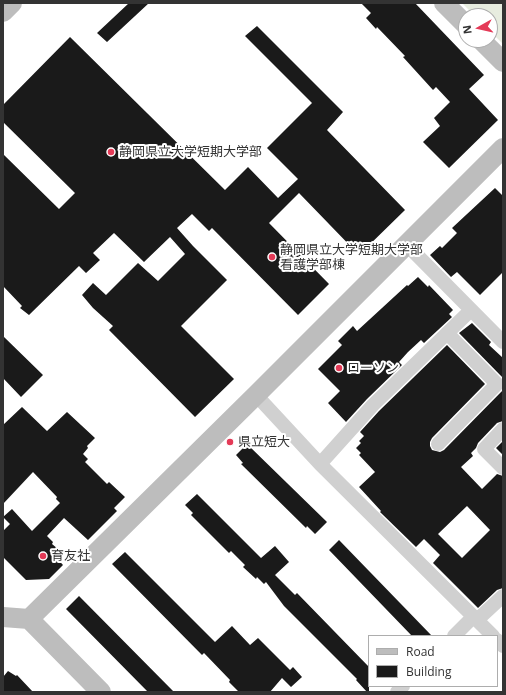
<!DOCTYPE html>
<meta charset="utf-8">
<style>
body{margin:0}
#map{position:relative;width:506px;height:695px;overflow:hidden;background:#fff;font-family:"Open Sans",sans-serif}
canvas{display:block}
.frame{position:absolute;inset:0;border:4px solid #333;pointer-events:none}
.legend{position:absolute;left:368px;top:635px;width:130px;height:52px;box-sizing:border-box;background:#fff;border:1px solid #adadad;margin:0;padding:5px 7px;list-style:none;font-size:12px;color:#333}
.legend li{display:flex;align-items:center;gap:8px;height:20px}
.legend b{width:20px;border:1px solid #adadad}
.north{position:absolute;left:458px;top:8px;width:40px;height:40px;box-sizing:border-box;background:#fff;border:1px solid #adadad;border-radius:50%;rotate:262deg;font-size:11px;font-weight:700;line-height:16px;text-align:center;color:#333}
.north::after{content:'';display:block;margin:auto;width:14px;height:18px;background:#e43a57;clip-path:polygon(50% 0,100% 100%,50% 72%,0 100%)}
</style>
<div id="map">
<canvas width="506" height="695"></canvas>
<div class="frame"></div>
<ul class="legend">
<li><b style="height:5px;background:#bdbdbd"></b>Road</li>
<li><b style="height:11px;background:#1a1a1a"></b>Building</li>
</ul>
<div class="north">N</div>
</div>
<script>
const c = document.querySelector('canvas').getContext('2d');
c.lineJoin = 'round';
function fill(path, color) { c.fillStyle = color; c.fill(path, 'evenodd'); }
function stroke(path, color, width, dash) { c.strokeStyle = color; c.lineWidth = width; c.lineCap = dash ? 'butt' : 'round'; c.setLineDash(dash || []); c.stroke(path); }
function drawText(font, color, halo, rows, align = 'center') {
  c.font = font + ' "Open Sans","Noto Sans JP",sans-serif'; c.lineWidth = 4; c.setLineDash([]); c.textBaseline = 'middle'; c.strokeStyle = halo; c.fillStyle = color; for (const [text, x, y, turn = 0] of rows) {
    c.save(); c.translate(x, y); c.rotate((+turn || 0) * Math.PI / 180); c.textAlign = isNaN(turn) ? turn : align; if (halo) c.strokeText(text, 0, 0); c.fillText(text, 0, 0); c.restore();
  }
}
const green = new Path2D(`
 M462,3H503V44L490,31V16H475Z`);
const building = new Path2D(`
 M129,3H149L107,42L97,33Z
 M361,3H415L484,75L469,89L498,120L449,168L423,142L440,126L434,118L450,102L436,87L433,90L403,57L405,56L377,27L376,29L366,18L371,13Z
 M257,26L343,112L327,130L405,210L359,255L299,193L269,223L329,284L298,315L212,228L209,231L192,214L177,228L193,246L227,280L181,326L234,379L195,417L109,330L113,326L93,308L82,295L93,283L106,295L138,263L158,281L185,254L170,237L144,262L114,233L93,253L100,260L86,273L79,266L29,315L20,308L22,306L3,286V154L59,209L75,193L3,122V105L70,37L225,190L248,167L278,198L298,179L267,148L312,103L245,36Z
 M495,188L503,196V272L480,295L457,272L451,277L430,255L440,246L442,248L457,233L452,228Z
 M418,277L428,287L429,285L453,310L449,314L452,317L424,343L421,340L408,352L399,362L402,365L367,399L346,422L328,403L340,391L318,369L342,345L338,341L353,326L357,331L407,285L408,286Z
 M472,323L491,342L489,345L503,358V378L459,333Z
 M3,336L43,375L21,397L3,378Z
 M447,345L485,384L432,438L430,442V446L432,450L440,452L444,450L503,390V421L497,423L478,443L476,448L471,453L473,456L461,467L482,489L497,474L503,476V588L497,590L478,608L433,563L440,555L424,539L416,547L380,512L381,511L359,487L375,472L359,455L361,453L356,448L361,443L359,441L364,436L360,432L379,411ZM467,506L490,530L462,558L438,534Z
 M22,407L47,431L67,412L95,438L87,446L88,448L83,454L88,459L85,462L107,484L109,482L125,497L114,508L117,511L88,540L64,518L47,536L53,542L52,544L58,549L53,554L63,565L49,579L26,580L3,557V531L10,524L3,517L12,509L32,531L60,503L56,499L57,497L33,472L3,504V425Z
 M503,441V455L496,448Z
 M247,444L327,522L315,534L307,526L306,528L241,464L243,463L236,455Z
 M197,494L261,558L275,546L289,562L275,575L295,595L297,593L369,667V692H367L356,680L357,679L284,606L266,582L264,584L257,577L256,579L243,567L245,565L231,551L229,553L191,515L193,513L185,505Z
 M339,540L432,636H412L329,550Z
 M125,552L215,642L232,626L250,645L258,638L290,670L293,667L302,677L291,687L282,678L270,692H239L229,682L230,680L204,653L202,655L112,564Z
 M79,596L174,692H148L66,609Z
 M8,671L16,676L17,675L33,692H3V677Z`);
const street = new Path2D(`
 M406,244L503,342
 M256,395L320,464L493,636
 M503,429L484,449L503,468
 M438,444L497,384L447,333
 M320,464L373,405L471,310
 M477,620L503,596
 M454,636L473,617
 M497,640L503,646
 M397,692L403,686`);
const secondary = new Path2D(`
 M444,3L466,25
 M3,12L12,3
 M481,40L503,62
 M3,617L29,619L101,692
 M29,619L256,395L503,148`);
const markers = [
 [111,152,4,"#e43a57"],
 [272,257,4,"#e43a57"],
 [339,368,4,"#e43a57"],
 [230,442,4,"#e43a57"],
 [43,556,4,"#e43a57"]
];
const poiNames = [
 ["静岡県立大学短期大学部",119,152],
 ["静岡県立大学短期大学部",280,250],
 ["看護学部棟",280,265],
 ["ローソン",347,368],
 ["県立短大",238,442],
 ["育友社",51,556]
];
fill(green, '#e7ecdf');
fill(building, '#1a1a1a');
stroke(street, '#d0d0d0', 14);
stroke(secondary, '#bdbdbd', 20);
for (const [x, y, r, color] of markers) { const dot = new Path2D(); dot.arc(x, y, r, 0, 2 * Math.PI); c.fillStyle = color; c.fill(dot); stroke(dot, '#fff', 1.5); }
drawText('13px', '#333', '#fff', poiNames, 'left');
</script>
